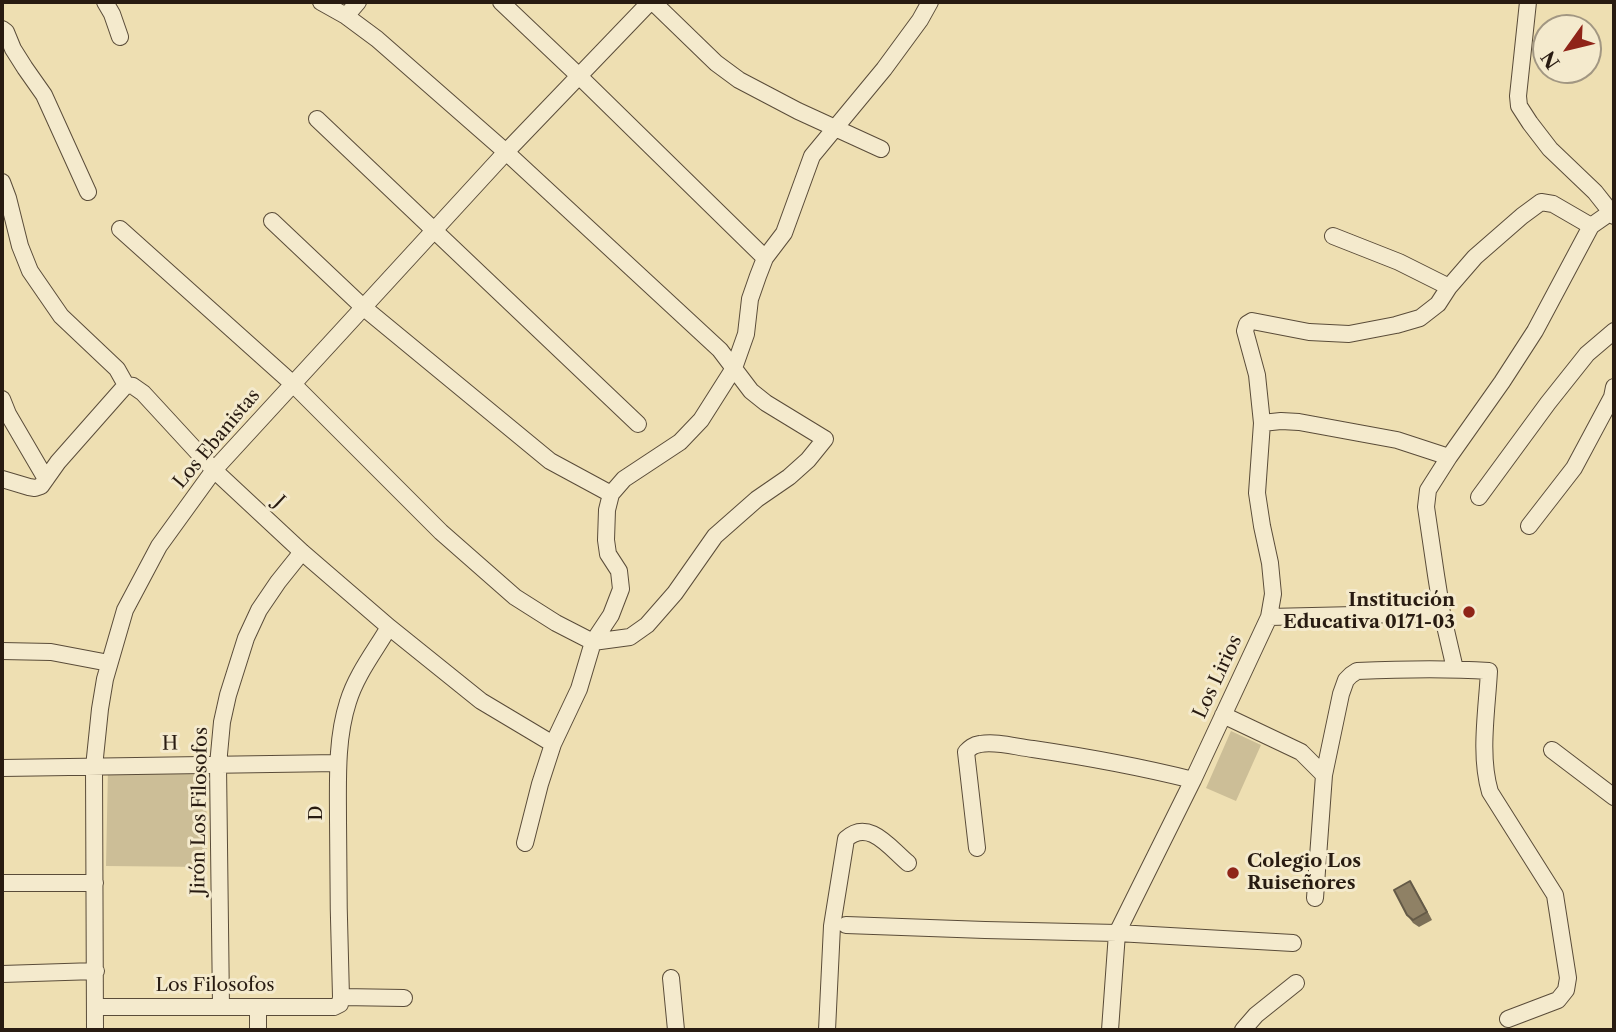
<!DOCTYPE html>
<meta charset="utf-8">
<style>
body{margin:0}
#map{position:relative;width:1616px;height:1032px;overflow:hidden;background:#eedfb2;font-family:"Libre Caslon Text",serif}
canvas{display:block}
.frame{position:absolute;inset:0;border:4px solid #281b11;pointer-events:none}
.north{position:absolute;left:1532px;top:14px;width:70px;height:70px;box-sizing:border-box;background:#f4eacd;border:2px solid #a29782;border-radius:50%;rotate:236deg;font-size:19px;font-weight:700;line-height:28px;text-align:center;color:#281b11}
.north::after{content:'';display:block;margin:auto;width:24px;height:32px;background:#8f2418;clip-path:polygon(50% 0,100% 100%,50% 72%,0 100%)}
</style>
<div id="map">
<canvas width="1616" height="1032"></canvas>
<div class="frame"></div>
<div class="north">N</div>
</div>
<script>
const c = document.querySelector('canvas').getContext('2d');
c.lineJoin = 'round';
function fill(path, color) { c.fillStyle = color; c.fill(path, 'evenodd'); }
function stroke(path, color, width, dash) { c.strokeStyle = color; c.lineWidth = width; c.lineCap = dash ? 'butt' : 'round'; c.setLineDash(dash || []); c.stroke(path); }
function drawText(font, color, halo, rows, align = 'center') {
  c.font = font + ' "Libre Caslon Text",serif'; c.lineWidth = 6; c.setLineDash([]); c.textBaseline = 'middle'; c.strokeStyle = halo; c.fillStyle = color; for (const [text, x, y, turn = 0] of rows) {
    c.save(); c.translate(x, y); c.rotate((+turn || 0) * Math.PI / 180); c.textAlign = isNaN(turn) ? turn : align; if (halo) c.strokeText(text, 0, 0); c.fillText(text, 0, 0); c.restore();
  }
}
const green = new Path2D(`
 M1231,731L1261,745L1236,801L1206,788Z
 M206,766L207,867L106,866L108,768Z`);
const minor = new Path2D(`
 M105,2L112,14L120,37
 M501,2L579,76L765,258
 M653,2L716,63L739,80L798,111L881,149
 M1528,2L1518,96L1519,106L1530,123L1550,149L1595,192L1614,216
 M346,16L358,2
 M2,29L6,32L13,49L25,68L44,95L88,192
 M317,119L638,424
 M2,182L8,198L20,246L30,271L61,316L117,369L126,385
 M272,221L363,307L550,461L611,494
 M120,229L293,384L441,532L515,597L556,623L593,642L630,637L647,625L675,593L715,536L757,499L789,477L808,460L825,439L766,403L751,391L720,350L506,152L377,39L346,16L321,2
 M1333,236L1399,262L1449,287
 M126,385L133,386L143,393L214,470L302,552L389,627L481,701L553,744
 M2,399L8,414L46,479
 M1262,423L1281,421L1299,422L1397,440L1449,457
 M2,479L29,487L35,488L41,486L58,462L126,385
 M1479,497L1548,403L1587,354L1614,331
 M1529,526L1574,468L1612,397L1614,387
 M1269,617L1442,613
 M2,651L51,652L109,663
 M1455,669L1442,613L1436,575L1426,507L1428,490L1449,457L1502,382L1535,331L1591,226L1611,212
 M1223,715L1301,752L1324,775
 M1552,750L1614,797
 M2,768L338,763
 M525,843L540,784L553,744L579,689L593,642L611,615L621,589L619,571L608,554L606,540L607,510L611,494L624,479L680,442L701,420L734,368L746,334L750,299L758,276L765,258L784,233L812,156L884,69L920,20L930,2
 M977,848L966,752C970,748 973,745 980,744C997,741 1016,747 1033,749C1087,757 1141,767 1193,780
 M2,883H95
 M1315,898L1324,775L1341,694L1346,680L1351,675L1357,671C1401,669 1445,668 1489,671C1487,710 1479,755 1490,792L1555,895L1568,978L1566,990L1558,1000L1508,1019
 M846,925L985,930L1117,933L1293,943
 M2,974L96,971
 M671,978L676,1030
 M341,997L404,998
 M221,1006L218,765L222,722L228,695L246,638L259,610L278,582L302,552
 M96,1007H334L340,1004L341,997C339,938 338,879 338,820C338,781 336,739 348,702C356,675 375,651 389,627
 M258,1007V1030
 M95,1030L94,767L100,709L105,679L125,610L159,546L214,470L506,152L650,2
 M827,1030L832,926L846,839C869,818 890,848 908,863
 M1110,1030L1117,933L1193,780L1269,617L1273,594L1270,563L1262,526L1257,493L1262,423L1257,375L1245,331L1247,324L1252,321L1309,332L1349,334L1396,325L1420,318L1438,304L1449,287L1475,257L1522,216L1541,202L1553,204L1591,226
 M1243,1030L1256,1015L1296,983`);
const wall = new Path2D(`
 M1410,881L1432,920L1419,927L1413,923L1407,915Z`);
const shadedWall = new Path2D(`
 M1410,881L1415,889L1432,920L1427,912Z`);
const building = new Path2D(`
 M1410,881L1427,912L1413,920L1407,915L1394,890Z`);
const markers = [
 [1469,612,7,"#8f2418"],
 [1233,873,7,"#8f2418"]
];
const streetNames = [
 ["Los Ebanistas",217,439,-50],
 ["J",279,502,43],
 ["Los Lirios",1218,677,-65],
 ["H",170,744,-1],
 ["Jirón Los Filosofos",200,811,-89],
 ["D",317,813,-90],
 ["Los Filosofos",215,986]
];
const poiNames = [
 ["Institución",1455,601],
 ["Educativa 0171-03",1455,623],
 ["Colegio Los",1247,862,"left"],
 ["Ruiseñores",1247,884,"left"]
];
fill(green, '#ccbe97');
stroke(minor, '#5a4c39', 18);
stroke(minor, '#f4eacd', 16);
fill(wall, '#7b6f57');
fill(shadedWall, '#645a47');
fill(building, '#8f8165');
stroke(building, '#645a47', 2);
for (const [x, y, r, color] of markers) { const dot = new Path2D(); dot.arc(x, y, r, 0, 2 * Math.PI); c.fillStyle = color; c.fill(dot); stroke(dot, '#f4eacd', 2.5); }
drawText('19px', '#281b11', '#f4eacd', streetNames);
drawText('bold 19px', '#281b11', '#f4eacd', poiNames, 'right');
</script>
